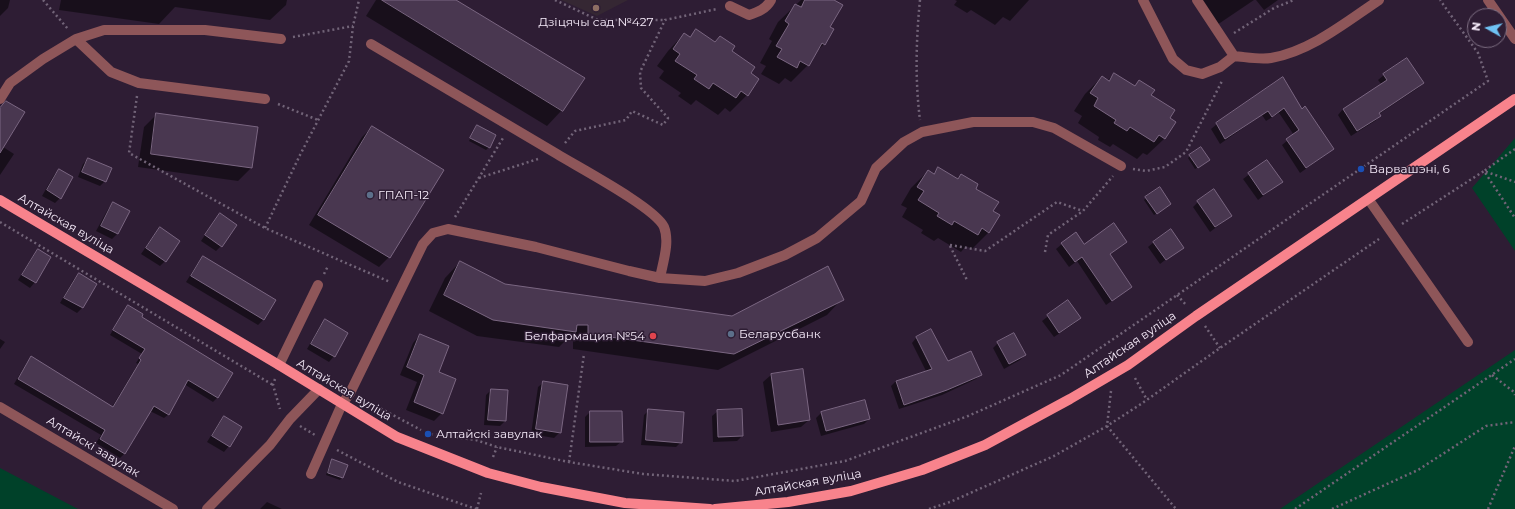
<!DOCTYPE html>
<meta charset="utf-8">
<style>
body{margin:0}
#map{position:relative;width:1515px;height:509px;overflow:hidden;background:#2e1d34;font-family:Montserrat,sans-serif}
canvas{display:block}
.north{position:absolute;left:1467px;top:8px;width:40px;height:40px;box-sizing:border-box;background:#2e1d34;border:1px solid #7e6f83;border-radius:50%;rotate:278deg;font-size:11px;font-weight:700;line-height:16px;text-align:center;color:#f6ebfa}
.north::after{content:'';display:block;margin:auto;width:14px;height:18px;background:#6fc2f4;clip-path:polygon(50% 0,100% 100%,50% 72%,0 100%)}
</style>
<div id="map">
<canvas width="1515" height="509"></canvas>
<div class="north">N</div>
</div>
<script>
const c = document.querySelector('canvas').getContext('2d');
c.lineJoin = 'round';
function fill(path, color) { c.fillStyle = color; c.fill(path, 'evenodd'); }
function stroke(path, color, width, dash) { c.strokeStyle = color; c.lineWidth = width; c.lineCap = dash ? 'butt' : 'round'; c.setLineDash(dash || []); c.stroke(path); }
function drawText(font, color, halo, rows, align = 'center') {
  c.font = font + ' Montserrat,sans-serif'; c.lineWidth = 3; c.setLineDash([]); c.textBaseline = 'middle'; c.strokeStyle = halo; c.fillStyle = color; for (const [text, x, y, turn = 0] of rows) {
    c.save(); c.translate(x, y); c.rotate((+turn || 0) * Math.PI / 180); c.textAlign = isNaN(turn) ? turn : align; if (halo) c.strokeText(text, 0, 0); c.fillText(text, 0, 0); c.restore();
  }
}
const education = new Path2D(`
 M561,0H628L597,16Z`);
const green = new Path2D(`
 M1515,138V251L1472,188Z
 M1515,350V509H1280Z
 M0,468L78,509H0Z`);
const shadow = new Path2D(`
 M0,0H10L8,8L0,16Z
 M61,0H287L286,5L270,20L175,7L159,24L59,10Z
 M376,0H454L562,110L547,126L366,16Z
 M801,0H833L829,28L824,44L814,54L808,65L791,82L785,78L779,84L761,74L766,66L760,63L772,41L769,39L778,22Z
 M955,0H1029L1010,21L1003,17L995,25L971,10L967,13L954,5L957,1Z
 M1197,0H1254L1214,27Z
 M1256,0H1278L1264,10Z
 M697,30L714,42L720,37L731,51L747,95L730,112L725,108L718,115L696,100L691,105L678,96L681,93L659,78L664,71L657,66L668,51L684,34L689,38Z
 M1114,74L1134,87L1139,81L1168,118L1175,122L1164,139L1147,155L1143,153L1137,159L1113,144L1110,147L1098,140L1099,137L1078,123L1082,116L1074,111L1085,94L1102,77L1107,81Z
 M1384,75L1423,83L1418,88L1379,114L1380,116L1375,121L1351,136L1338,115L1343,109L1382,85L1378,80Z
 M1283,78L1302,110L1332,149L1327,154L1300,173L1282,145L1294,135L1279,113L1266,121L1262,115L1220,144L1211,129L1217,124Z
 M157,114L252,167L238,181L138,167L144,127Z
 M477,126L489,147L486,150L469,141Z
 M372,127L389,257L379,267L309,225L362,137Z
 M0,145L14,154L0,175Z
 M1190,156L1206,162L1195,169L1188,158Z
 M88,159L105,181L100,186L78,177L83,164Z
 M1267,161L1281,182L1258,200L1243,179Z
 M938,168L957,179L961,175L992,211L989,232L972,249L966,246L961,252L938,238L934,241L921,233L923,230L902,217L907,208L901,205L911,188L928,171L933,174Z
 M59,170L60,198L55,203L42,196L54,175Z
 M1146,198L1167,206L1154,215L1144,200Z
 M1198,202L1231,216L1210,232L1193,207Z
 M113,203L129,211L117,234L112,239L96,231L108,209Z
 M220,215L221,246L216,251L201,241L215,220Z
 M160,228L165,261L160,266L141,254L155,234Z
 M1126,242L1109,255L1131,287L1106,305L1077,261L1069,267L1056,249L1062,244L1084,246Z
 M1154,242L1182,247L1160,264L1148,247Z
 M38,250L50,258L35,282L30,288L18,280L33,256Z
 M203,258L275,300L263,320L258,325L186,282L198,263Z
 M460,262L505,285L732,317L842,299L827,315L718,370L573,349V341L566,340L559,347L477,336L429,311L445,278Z
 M79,274L96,284L82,308L77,313L60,303L74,279Z
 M1068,301L1080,318L1075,323L1054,337L1042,321Z
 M128,306L140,317L232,374L217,398L213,402L184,384L169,414L164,418L150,411L125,453L120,458L96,443L101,435L14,384L27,362L32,357L112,407L138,364L136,363L142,354L110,335L124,311Z
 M325,321L347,333L334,356L329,362L307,349L320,326Z
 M931,330L948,363L981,374L976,379L942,395L899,409L891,386L896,381L926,371L912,343L916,338Z
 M420,335L437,373L442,413L434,421L406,410L417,382L400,375L413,343Z
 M0,339L5,342L0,349Z
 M998,343L1025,355L1020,360L1004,369L993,348Z
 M771,375L809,420L801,427L771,432L763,382Z
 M544,382L560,432L554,438L531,434L538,387Z
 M491,390L507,391L505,421L500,426L484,425L486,395Z
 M649,410L681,442L676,447L641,445L644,415Z
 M718,411L742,436L737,441L713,442L712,416Z
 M590,412L622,441L616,446L585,447V417Z
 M822,412L869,419L864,424L821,436L816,418Z
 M224,417L240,427L229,446L224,452L207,442L219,423Z
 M332,461L342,477L340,480L326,475L330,463Z
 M267,502L282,509H260Z`);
const building = new Path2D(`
 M382,0H456L585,78L563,111Z
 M805,0H834L843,5L830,27L834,29L825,45L822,43L809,66L800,61L797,68L777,57L782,49L776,46L789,24L785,21L795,4L801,7Z
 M696,29L715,42L720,36L735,46L732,51L755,67L751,73L759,79L748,96L741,91L736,98L713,83L709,89L694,79L697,75L675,61L680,54L673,49L684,33L690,37Z
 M1407,58L1424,83L1379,113L1381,116L1357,131L1343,109L1387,80L1383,74Z
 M1114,73L1135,86L1139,80L1155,90L1151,95L1175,110L1170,118L1176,122L1165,139L1159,135L1154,142L1130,127L1127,131L1114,123L1116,120L1094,106L1098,98L1090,93L1102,76L1109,81Z
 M1283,77L1302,109L1305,106L1334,149L1306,168L1286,139L1299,130L1284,108L1272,117L1268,111L1225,139L1216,123Z
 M6,101L25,112L0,153V108Z
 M156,113L258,127L252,168L151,154Z
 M477,125L496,135L490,148L470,138Z
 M372,126L444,170L390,258L318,215Z
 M1201,147L1210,160L1198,168L1189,155Z
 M88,158L112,168L106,182L82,172Z
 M1267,160L1283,182L1263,195L1248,173Z
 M938,167L958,179L961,174L978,184L976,189L999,202L993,211L1000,215L989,233L982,228L978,235L954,221L952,225L937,216L939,213L918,200L924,191L917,187L928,170L934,174Z
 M59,169L73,177L61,199L47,190Z
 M1160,187L1171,204L1157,214L1145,197Z
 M1214,189L1232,216L1215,227L1197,201Z
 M113,202L130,211L118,234L101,226Z
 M220,213L237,225L222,247L205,235Z
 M1114,223L1127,242L1110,254L1132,287L1112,301L1082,257L1075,262L1061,243L1076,232L1084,244Z
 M160,227L180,241L166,262L146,248Z
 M1171,229L1184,248L1166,260L1153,242Z
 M38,249L51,257L36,283L22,275Z
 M203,256L276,300L264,320L191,276Z
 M460,261L505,284L732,316L828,266L844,300L734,354L588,334V325H577L576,332L493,320L444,295Z
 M79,273L97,284L83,308L64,298Z
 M1068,300L1081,318L1059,333L1047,315Z
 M128,305L143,314L142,317L233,373L218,398L188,380L169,415L154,406L125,454L100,439L105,430L18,379L31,356L113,407L141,360L139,358L145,349L113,330Z
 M325,319L348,333L335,357L311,344Z
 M931,329L948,361L971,351L982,375L947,390L904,405L896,381L932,369L916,337Z
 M1014,333L1026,355L1009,364L997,342Z
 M420,334L449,346L439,372L456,379L443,414L414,402L424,375L407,367Z
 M803,369L810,420L778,425L771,374Z
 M543,381L568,385L561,433L536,429Z
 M491,389L508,390L506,421L488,420Z
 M865,400L870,419L826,431L821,412Z
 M648,409L684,412L682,443L646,440Z
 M742,409L743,436L718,437L717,410Z
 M590,411H622L623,442H590Z
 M224,416L242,427L230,447L212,436Z
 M332,459L348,465L343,478L328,473Z`);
const path = new Path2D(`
 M43,0L68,29
 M555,0L598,20H665
 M920,0C916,40 915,80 920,120
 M1234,33L1274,8L1294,0
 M293,37L353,26
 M137,96L129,153L265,228L390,282
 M278,104L318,120
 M565,143L575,131L626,120L632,111L663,125L668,118L641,88L640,72L665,20L717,9
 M1515,149L1484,171L1515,182
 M1133,169L1146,171L1165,167L1186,152L1222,81
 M479,178L538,159
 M455,217L503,138
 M0,222L273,385
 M1402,224L1484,171L1515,218
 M265,228L300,155L349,61L353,26L359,0
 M950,245L985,251L1057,202L1083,211
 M950,246L967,280
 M1045,252L1048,235L1083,211L1113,176
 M324,274L328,266
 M1177,295L1187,306
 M1205,326L1220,348
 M1492,375L1514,392L1515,395
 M1135,378L1147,400
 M275,379L273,385L280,409
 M1111,391L1107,426L1176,509
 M376,406L421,430
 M300,426L315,435
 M431,434L476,440L497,447L569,462L643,474L735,481L845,461L968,416L1061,375L1488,81L1478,53L1440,0
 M337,450L398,482L476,509
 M493,457L497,447
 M569,462L584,354
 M477,509L481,493
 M929,509L950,502L1054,456L1107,426L1141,404L1220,348L1379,239
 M1295,509L1515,359
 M1332,509L1418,470L1486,426L1515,422
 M1488,509L1515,446`);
const minor = new Path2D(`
 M1143,0L1173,59L1186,70L1202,74L1220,67L1234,56
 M1197,0L1234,56C1246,57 1260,60 1271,58C1311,51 1346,22 1379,0
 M1488,0L1515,39
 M730,6L749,15C758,12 766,9 771,0
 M76,39L111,72L139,83L265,99
 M371,44C433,80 495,117 557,154C578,167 656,208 664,227C670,242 663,262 660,278
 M0,99L10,83L43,59L76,39L104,30H205L281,39
 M1369,200L1468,342
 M279,365L318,285
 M0,407L173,509
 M311,474L342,404L350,393L423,244L433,233L448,229L536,247L629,271L660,278L705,281L738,273L785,255L817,238L861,201L876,168L904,142L922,132L973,122H1033L1054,128L1121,166
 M207,509L270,445L290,419L319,389`);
const major = new Path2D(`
 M0,200L279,365L397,437L488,473L541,487L625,503L710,509
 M715,509L788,502L851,491L922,470L985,445L1070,399L1128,365L1196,316L1515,99`);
const markers = [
 [596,8,4,"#8d6e63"],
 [1361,169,4,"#1a4fb4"],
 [370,195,4,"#5c6f8a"],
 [731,334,4,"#5c6f8a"],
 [653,336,4,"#e0444e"],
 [428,434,4,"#1a4fb4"]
];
const poiNames = [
 ["Дзіцячы сад №427",596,22,"center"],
 ["Варвашэні, 6",1369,169],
 ["ГПАП-12",378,195],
 ["Беларусбанк",739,334],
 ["Белфармация №54",645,336,"right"],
 ["Алтайскі завулак",436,434]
];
const streetNames = [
 ["Алтайская вуліца",66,224,30],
 ["Алтайская вуліца",1130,345,-34],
 ["Алтайская вуліца",344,390,31],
 ["Алтайскі завулак",93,447,31],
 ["Алтайская вуліца",808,483,-10]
];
fill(education, '#352733');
fill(green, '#004129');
fill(shadow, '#0007');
fill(building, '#493750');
stroke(building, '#7a6681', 1);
stroke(path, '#726478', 2.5, [2, 3]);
stroke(minor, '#8e5659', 10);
stroke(major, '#f8838c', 10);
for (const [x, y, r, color] of markers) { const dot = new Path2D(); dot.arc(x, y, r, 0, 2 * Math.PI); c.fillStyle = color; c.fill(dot); stroke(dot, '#2e1d34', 1.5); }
drawText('12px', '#f6ebfa', '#2e1d34', poiNames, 'left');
drawText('12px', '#f6ebfa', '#2e1d34', streetNames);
</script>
